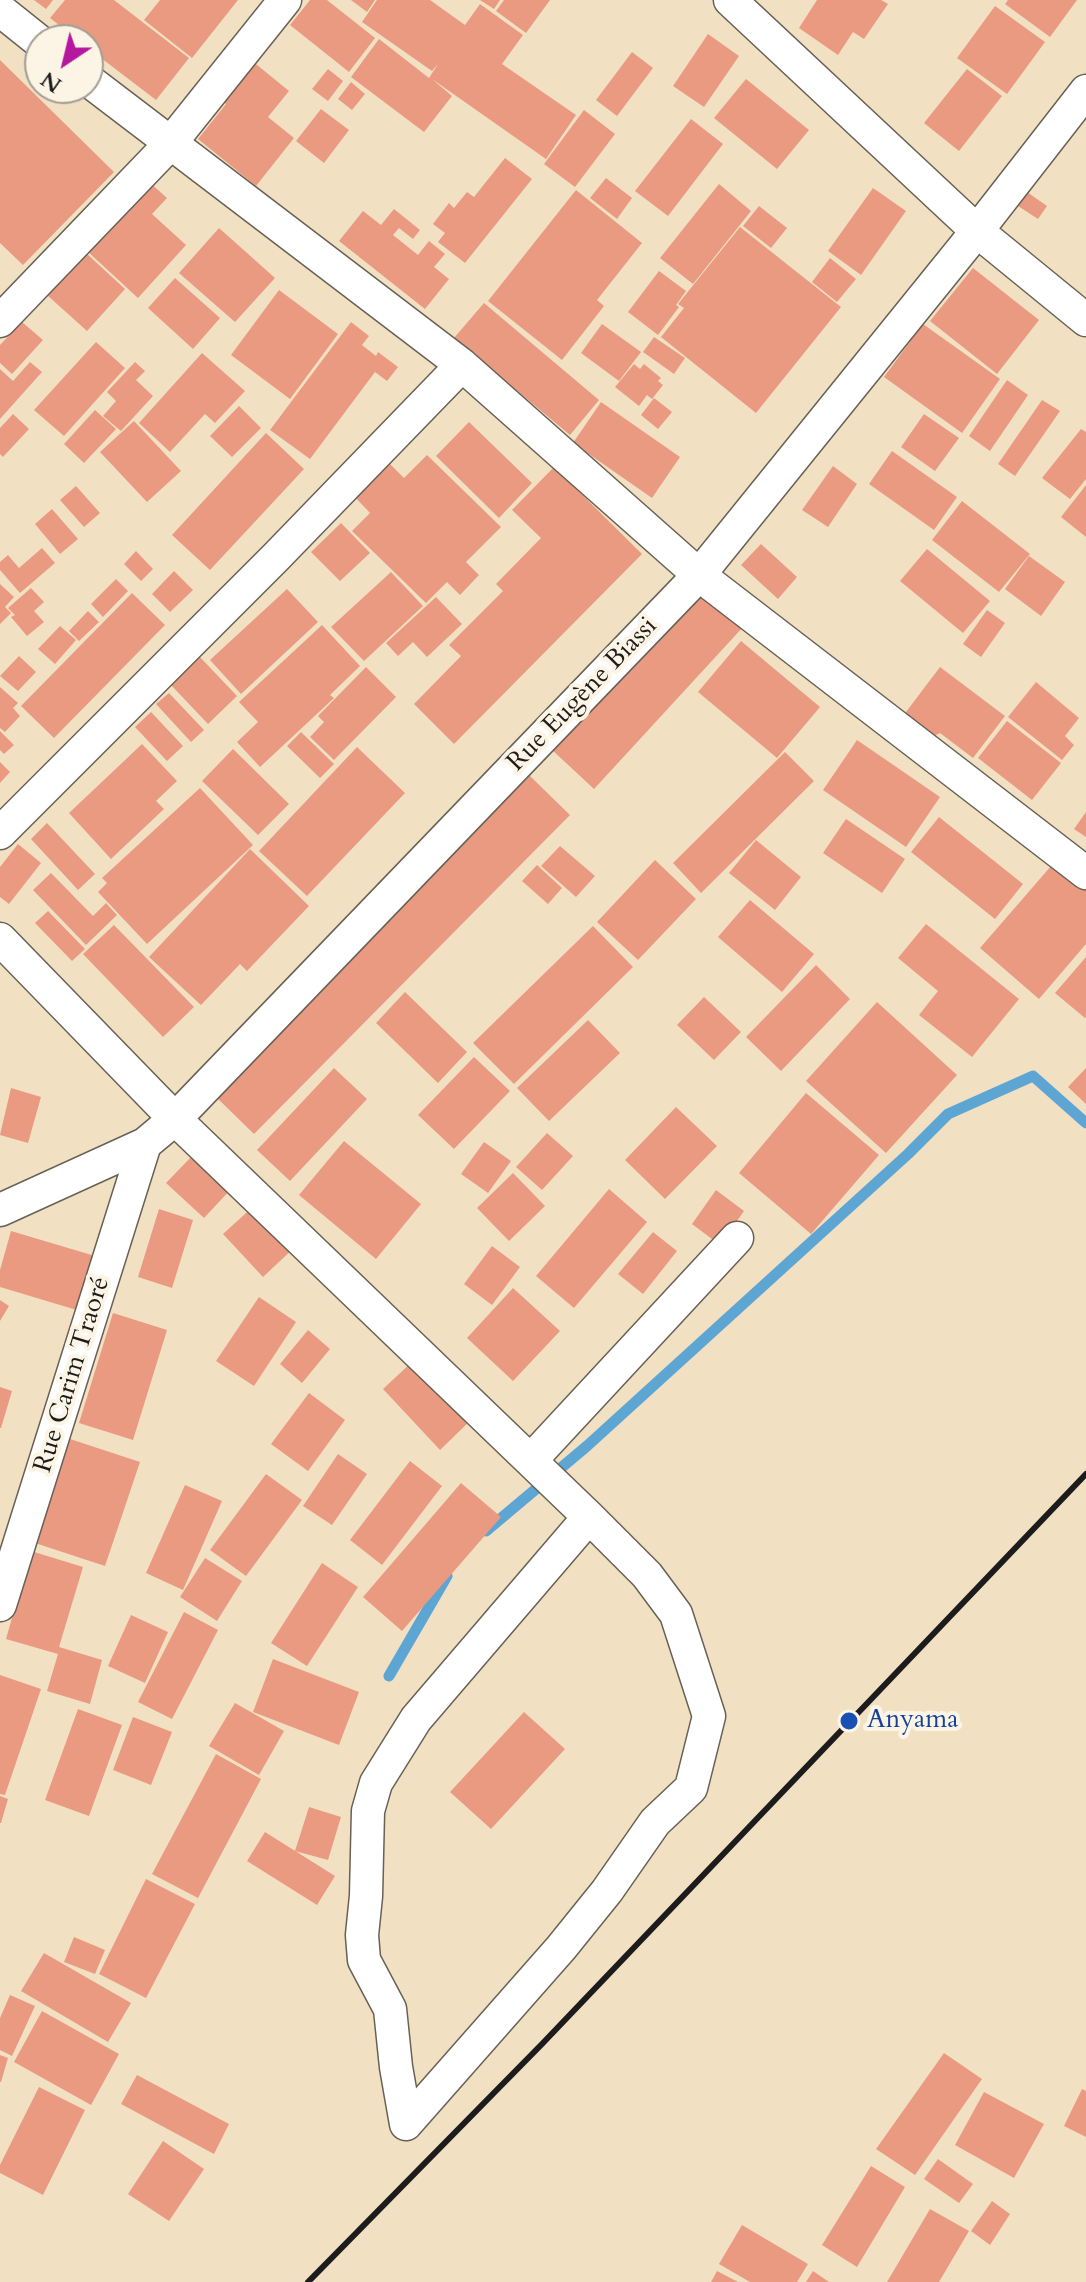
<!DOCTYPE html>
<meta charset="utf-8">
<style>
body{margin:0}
#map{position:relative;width:1086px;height:2282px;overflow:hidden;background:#f2e0c2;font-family:Cardo,serif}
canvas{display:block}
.north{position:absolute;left:24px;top:24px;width:80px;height:80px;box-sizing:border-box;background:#fcf5e5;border:2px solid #a29e95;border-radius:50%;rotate:215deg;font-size:22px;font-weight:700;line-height:32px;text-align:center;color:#1c1c1c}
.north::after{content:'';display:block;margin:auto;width:28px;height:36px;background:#b5179e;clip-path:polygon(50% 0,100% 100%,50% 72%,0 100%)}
</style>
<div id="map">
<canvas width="1086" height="2282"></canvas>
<div class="north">N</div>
</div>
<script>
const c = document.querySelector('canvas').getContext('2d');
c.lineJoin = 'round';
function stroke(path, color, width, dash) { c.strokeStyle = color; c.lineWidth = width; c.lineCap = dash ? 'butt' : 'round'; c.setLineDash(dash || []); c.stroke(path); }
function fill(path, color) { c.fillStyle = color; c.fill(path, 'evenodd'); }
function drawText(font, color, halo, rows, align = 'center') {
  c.font = font + ' Cardo,serif'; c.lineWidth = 8; c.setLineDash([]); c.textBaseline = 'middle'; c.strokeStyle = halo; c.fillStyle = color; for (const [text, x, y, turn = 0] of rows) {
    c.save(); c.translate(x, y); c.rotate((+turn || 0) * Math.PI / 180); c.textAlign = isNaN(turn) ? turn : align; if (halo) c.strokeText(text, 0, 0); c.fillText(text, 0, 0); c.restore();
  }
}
const stream = new Path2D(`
 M486,1531L587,1446L908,1154L948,1114L1033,1076L1086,1123
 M389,1676L447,1576`);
const building = new Path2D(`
 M34,0H53L46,9Z
 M65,0H114L189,58L156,100L88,48V40H78L50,18Z
 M160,0H238L192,58L144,20Z
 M310,0H327L375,38L349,72L290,25Z
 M351,0H375L367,12Z
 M377,0H430L465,25L480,4L523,35L502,64L576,115L546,159L432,79L452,96L424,132L351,77L379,39L429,78L438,64L432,71L362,22Z
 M480,0H500L494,9Z
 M504,0H550L526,33L496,11Z
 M817,0H881L888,4L864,39L853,32L838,55L799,28Z
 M1008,0H1077L1050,37L1005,4Z
 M995,6L1045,42L1007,94L957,58Z
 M708,34L739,56L704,107L673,86Z
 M632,52L653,68L617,116L596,100Z
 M246,56L289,91L268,117L294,138L256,186L198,139L226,104L216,95Z
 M0,60L114,172L23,265L0,243Z
 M328,69L343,81L328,101L312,89Z
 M967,69L1002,96L959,151L924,123Z
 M746,79L809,130L777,169L714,118Z
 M351,82L365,94L352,110L338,99Z
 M321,109L349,130L324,163L296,141Z
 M584,110L615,134L575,187L544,164Z
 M691,119L723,144L668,216L635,191Z
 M505,158L532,179L465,263L438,242L445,233L433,224L449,203L454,208L467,192L474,197Z
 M606,178L632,198L617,219L590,198Z
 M148,181L167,198L152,214L186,245L138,298L86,250Z
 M719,184L751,211L693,284L660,258Z
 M873,188L906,211L861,275L828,251Z
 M576,190L642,243L597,300L604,306L562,360L488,301Z
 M1027,192L1047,206L1038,219L1018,206Z
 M759,206L787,228L771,248L743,226Z
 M394,209L420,230L413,239L399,228L393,235L418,255L429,241L445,254L434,267L449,279L425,309L339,241L363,211L381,225Z
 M740,227L841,307L756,413L661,337L684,308L678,304Z
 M219,228L275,278L235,322L179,273Z
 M85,252L125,289L87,331L47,295Z
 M830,258L856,279L837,302L812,282Z
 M973,268L1039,320L997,374L930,321Z
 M659,271L686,291L676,305L679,307L658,335L628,312Z
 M175,278L220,318L193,349L148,308Z
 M279,290L338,334L290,399L231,355Z
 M484,303L599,400L570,435L454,338Z
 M22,322L43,340L12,374L0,363V345Z
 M351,322L369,336L362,345L376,356L378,352L398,367L387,381L375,372L310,459L270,430Z
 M602,324L641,352L619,381L581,353Z
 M923,324L1000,379L962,433L884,377Z
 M654,337L685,358L674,374L643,352Z
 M96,342L125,368L64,436L34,410Z
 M202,353L245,391L215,423L205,414L170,452L139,423Z
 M30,362L42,372L0,419V369L13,381Z
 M135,362L145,371L136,380L153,396L121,431L103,416L116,401L107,392Z
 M634,364L640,369L644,364L661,378L658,381L663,385L652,399L647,395L639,406L615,387Z
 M1007,380L1028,395L990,451L969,436Z
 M654,398L672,412L658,429L641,415Z
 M1042,400L1060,411L1015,476L998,464Z
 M601,402L680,457L652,498L573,443Z
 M239,406L261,428L232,457L210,436Z
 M95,410L116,429L84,463L64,444Z
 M13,414L29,429L3,457L0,454V428Z
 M924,414L959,438L935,471L901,447Z
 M134,421L181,471L147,502L100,452Z
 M469,422L532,483L499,518L436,456Z
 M1081,429L1086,432V479L1070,499L1042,478Z
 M266,433L304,469L210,570L172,535Z
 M892,451L957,497L934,530L869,484Z
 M427,455L501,527L466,562L479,575L460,595L447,582L426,603L352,531L370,513L353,495L387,461L404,478Z
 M833,466L857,484L828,527L802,510Z
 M554,467L642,554L454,744L414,704L461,656L449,645L503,591L496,584L541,538L512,510Z
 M1086,485V537L1061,517Z
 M76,486L100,513L84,527L60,500Z
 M962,501L1030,554L999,592L932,540Z
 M52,509L78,539L60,554L35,524Z
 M341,523L370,553L340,581L311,552Z
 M761,544L797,577L778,599L741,565Z
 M42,548L55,563L20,593L0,570V562L8,555L19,568Z
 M927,549L990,601L963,633L900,581Z
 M136,551L153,569L141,581L124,564Z
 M1029,556L1065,582L1041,616L1005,589Z
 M174,571L193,590L170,612L152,594Z
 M391,572L423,606L364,661L331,627Z
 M116,579L128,591L103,617L91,604Z
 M0,584L14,597L5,607L11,613L0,624Z
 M700,585L744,626L594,789L550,748Z
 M31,588L44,602L34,611L44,622L27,636L11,617L15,615L8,608Z
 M287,589L318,622L241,694L210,660Z
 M132,593L165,625L54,738L21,706Z
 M436,597L462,624L427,657L413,642L398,656L386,643Z
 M987,610L1005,623L981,657L963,644Z
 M88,611L99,622L79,641L69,631Z
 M322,625L360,666L330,695L334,698L260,767L237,742L258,722L239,702Z
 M60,626L76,640L55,664L38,649Z
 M741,641L820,707L777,758L698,692Z
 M19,656L36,672L18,691L0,676Z
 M199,656L237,696L208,724L170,684Z
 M366,667L396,697L334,760L310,737L324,722L318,716Z
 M940,667L1005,716L973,758L940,733L932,737L903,716Z
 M1036,682L1079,718L1065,736L1074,745L1062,760L1008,717Z
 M0,687L18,703L13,708L20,716L5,732L0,728Z
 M169,693L204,730L191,742L156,704Z
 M151,712L183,746L167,761L135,727Z
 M1007,721L1061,763L1032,800L978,758Z
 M0,731L14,745L4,754L0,750Z
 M301,732L334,764L320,778L287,746Z
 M857,740L940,797L906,847L823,790Z
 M142,744L177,781L156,801L164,809L111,859L69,813Z
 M357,747L405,793L307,896L259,851Z
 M233,749L289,804L258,835L202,781Z
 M785,752L814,781L701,893L673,863Z
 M0,762L10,772L0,783Z
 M529,775L570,815L254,1134L214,1095Z
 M200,788L253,845L147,944L98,892L107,883L102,878Z
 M1086,812V837L1074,829Z
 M939,817L1023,884L995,919L911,852Z
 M846,819L905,859L882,893L823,853Z
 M47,823L95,874L78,890L31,839Z
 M756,840L801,877L775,910L729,873Z
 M18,844L41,863L9,904L0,897V867Z
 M560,846L595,876L576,897L541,866Z
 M250,849L309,906L247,971L240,964L201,1005L149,957Z
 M1058,858L1086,881V944L1039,999L980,948Z
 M655,860L696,899L638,960L597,922Z
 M537,865L562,888L548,904L522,881Z
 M51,873L93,916L106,903L117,915L86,945L33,890Z
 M750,900L814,954L782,992L718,937Z
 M48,911L85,949L72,961L35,923Z
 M926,924L1019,999L972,1057L919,1015L938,991L898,958Z
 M114,925L194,1007L163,1037L83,954Z
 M593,926L633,967L514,1084L473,1043Z
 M1086,957V1017L1085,1018L1055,993Z
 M816,965L850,999L781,1071L746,1037Z
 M405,992L467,1052L438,1083L376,1023Z
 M704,997L741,1032L714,1060L677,1025Z
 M877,1002L957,1075L886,1153L806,1081Z
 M588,1020L620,1053L549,1121L517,1088Z
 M474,1057L510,1091L454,1149L418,1115Z
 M334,1068L367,1099L290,1181L257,1150Z
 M1086,1068V1104L1068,1087Z
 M11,1088L41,1097L28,1143L0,1135Z
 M806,1093L879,1155L811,1234L739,1173Z
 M676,1107L717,1146L665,1199L625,1160Z
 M547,1133L573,1156L542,1190L516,1167Z
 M344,1141L421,1204L376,1259L299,1195Z
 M484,1142L511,1161L488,1193L461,1174Z
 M194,1154L232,1188L204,1218L166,1183Z
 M513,1173L545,1206L509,1241L477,1208Z
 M609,1189L647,1222L574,1308L536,1276Z
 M716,1190L744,1211L720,1245L692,1224Z
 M257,1203L296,1246L263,1277L223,1234Z
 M159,1209L193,1220L172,1288L138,1277Z
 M11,1231L95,1256L80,1311L0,1287V1270Z
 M653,1232L677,1251L643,1294L618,1274Z
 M492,1246L520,1267L492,1305L464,1284Z
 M513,1288L560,1331L513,1381L467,1338Z
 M259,1297L296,1322L254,1386L216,1361Z
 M0,1300L9,1306L0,1321Z
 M113,1313L167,1330L133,1440L79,1423Z
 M308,1330L330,1349L302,1383L280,1364Z
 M413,1361L470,1421L440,1450L383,1389Z
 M0,1387L12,1391L1,1428H0Z
 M309,1393L345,1420L308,1471L271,1444Z
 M70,1439L140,1462L105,1566L35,1543Z
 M338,1454L367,1474L332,1525L303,1506Z
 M410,1461L442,1486L382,1565L350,1540Z
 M266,1474L302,1500L246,1576L210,1550Z
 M461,1483L501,1517L402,1631L363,1597Z
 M185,1485L222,1501L183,1590L146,1573Z
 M31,1551L83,1567L59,1647L102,1660L90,1704L47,1691L58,1654L6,1639Z
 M205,1558L242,1581L217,1621L180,1597Z
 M322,1563L358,1587L307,1666L271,1643Z
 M184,1612L218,1630L172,1719L138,1702Z
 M131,1615L168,1632L145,1683L108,1666Z
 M273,1659L359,1692L339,1745L253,1712Z
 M0,1675L41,1689L5,1795L0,1794Z
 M235,1703L284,1731L259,1775L209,1746Z
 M78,1709L122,1725L89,1816L45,1800Z
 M524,1712L565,1749L491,1829L450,1792Z
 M133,1717L172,1732L151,1785L113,1770Z
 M216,1754L261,1779L198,1898L152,1874Z
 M0,1796L8,1799L1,1823H0Z
 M309,1807L341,1817L328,1860L295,1851Z
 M265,1832L335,1876L317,1905L247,1861Z
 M146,1879L195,1904L146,1998L99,1974Z
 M74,1937L105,1950L95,1974L64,1962Z
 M44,1953L131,2003L108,2042L21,1991Z
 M10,1995L35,2006L12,2056L0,2050V2018Z
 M42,2011L119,2054L91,2105L14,2062Z
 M944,2053L982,2079L915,2175L876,2149Z
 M0,2055L8,2058L1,2082H0Z
 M137,2075L229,2124L214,2154L121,2104Z
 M39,2087L85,2110L43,2195L0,2173V2165Z
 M1082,2089L1086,2091V2137L1064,2126Z
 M984,2092L1044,2124L1014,2178L955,2145Z
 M163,2141L204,2169L169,2221L128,2194Z
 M938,2159L973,2184L959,2203L924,2179Z
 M871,2166L905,2187L857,2267L822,2245Z
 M992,2201L1010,2214L990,2245L971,2231Z
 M930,2209L969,2231L939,2282H887Z
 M742,2225L808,2264L797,2282H750L719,2264Z
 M717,2271L738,2282H711Z
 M813,2271L829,2282H806Z`);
const street = new Path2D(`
 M730,0L977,231L1086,320
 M0,10L40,42
 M88,80L462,365L699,575L1086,873
 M0,321L169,145L285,0
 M0,833L276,557L462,365
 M0,939L175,1119L589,1517L647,1575L676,1614L709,1716L691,1788L655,1822L607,1891L561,1948L406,2124
 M0,1210L145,1144L175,1119L699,575L977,231L1086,91
 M531,1460L737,1238
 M0,1605L145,1144
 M406,2124L396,2067L390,2009L364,1960L362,1935L366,1896L368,1811L376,1783L416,1719L589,1517`);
const rail = new Path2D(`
 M308,2282L542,2044L1086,1474`);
const markers = [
 [849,1721,10,"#1a4fb4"]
];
const streetNames = [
 ["Rue Eugène Biassi",583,695,-46],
 ["Rue Carim Traoré",73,1375,-73]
];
const transitNames = [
 ["Anyama",867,1721]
];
stroke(stream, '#5da6d4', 11);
fill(building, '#ea9a80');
stroke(street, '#676156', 35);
stroke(street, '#fff', 32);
stroke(rail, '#1c1c1c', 6);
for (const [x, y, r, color] of markers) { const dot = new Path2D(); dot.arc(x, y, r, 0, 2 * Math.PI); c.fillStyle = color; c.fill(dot); stroke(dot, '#fcf5e5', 3); }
drawText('26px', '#1c1c1c', '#fcf5e5', streetNames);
drawText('26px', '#164399', '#fcf5e5', transitNames, 'left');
</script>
